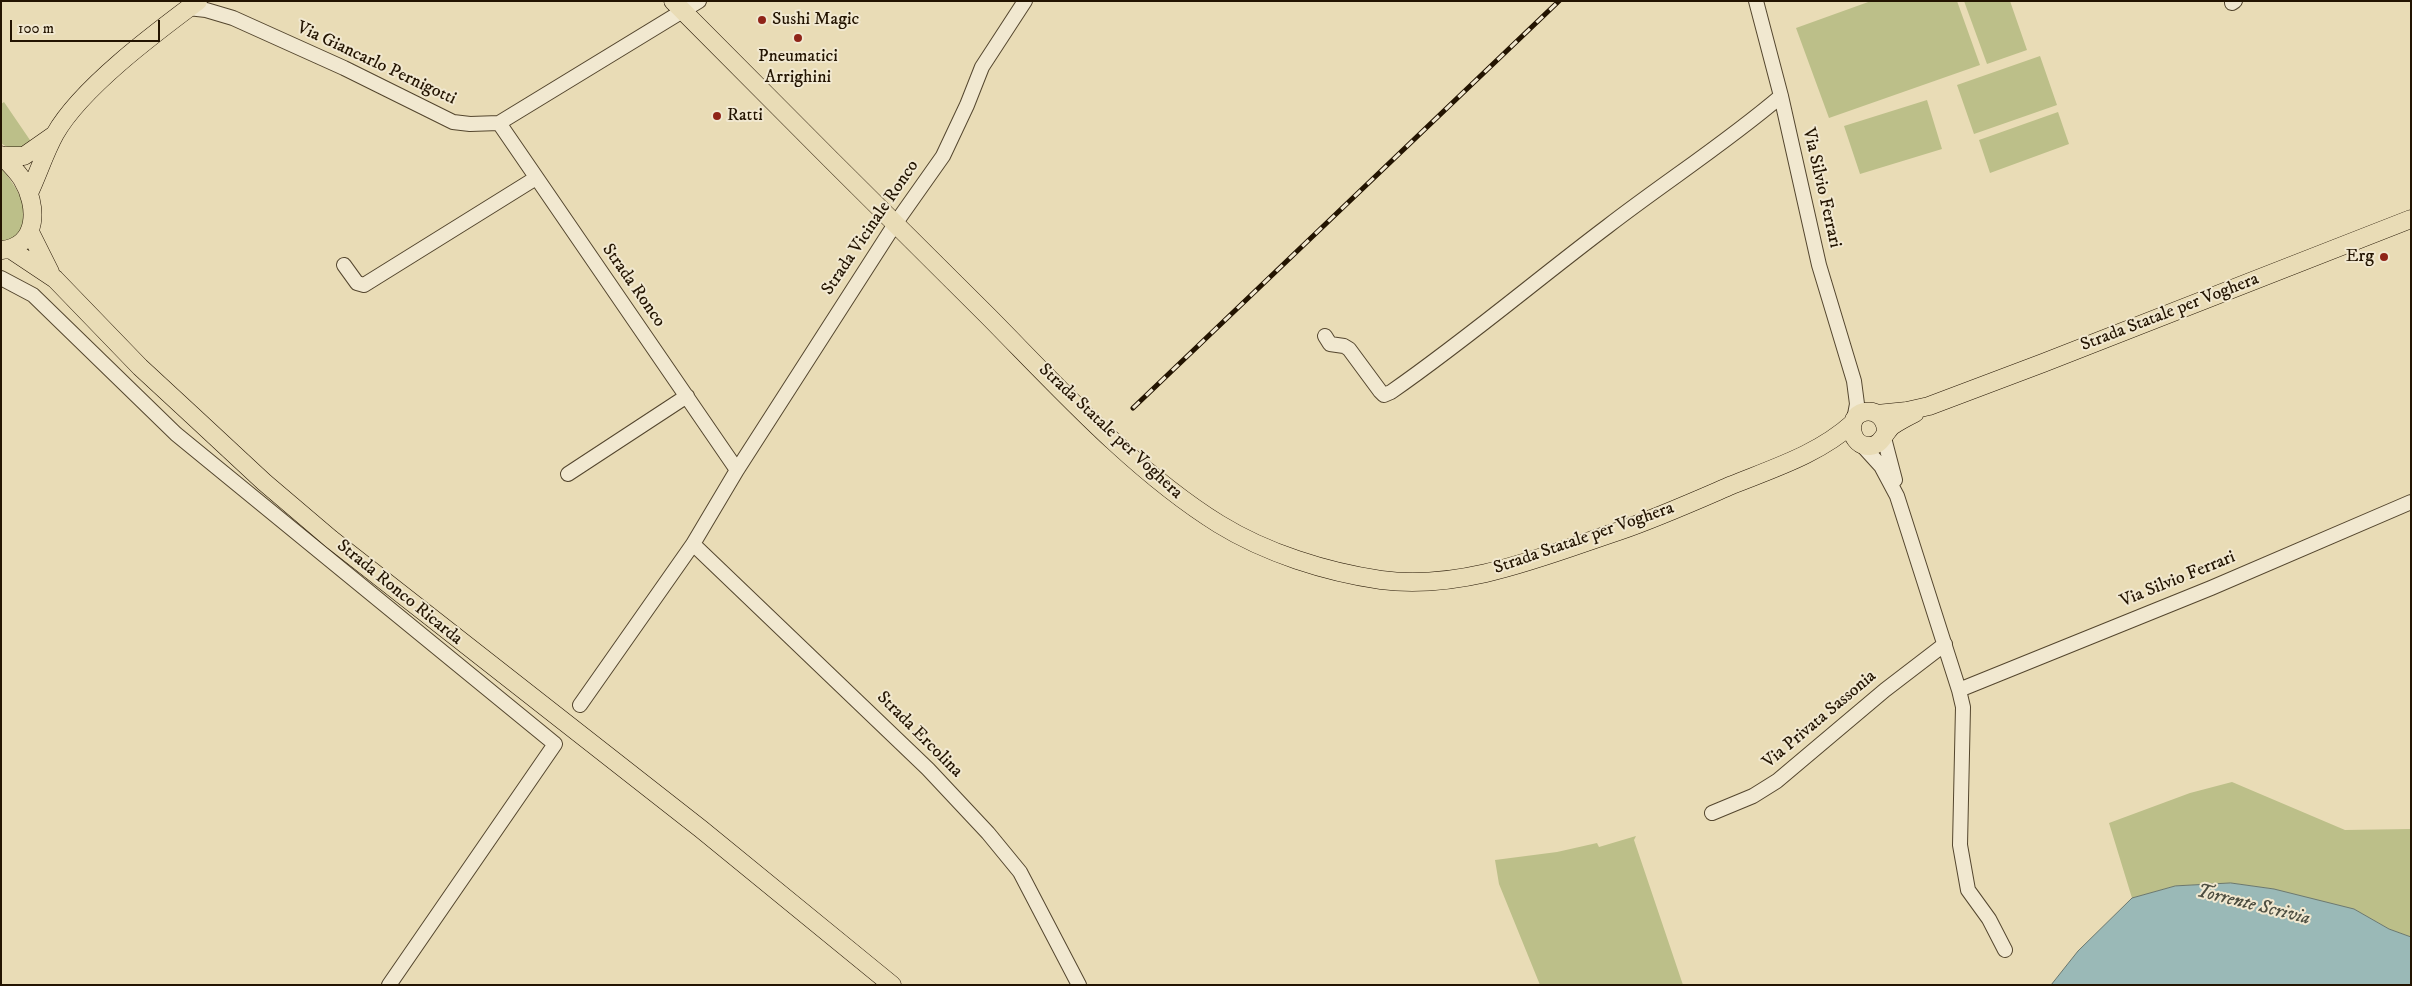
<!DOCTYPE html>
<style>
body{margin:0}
#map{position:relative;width:2412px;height:986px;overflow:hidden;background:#e9dcb6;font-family:"IM FELL DW Pica",serif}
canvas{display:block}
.frame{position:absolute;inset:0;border:2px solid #231401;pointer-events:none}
.scale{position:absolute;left:10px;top:20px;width:150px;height:22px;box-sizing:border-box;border:2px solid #231401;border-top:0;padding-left:6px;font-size:15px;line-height:18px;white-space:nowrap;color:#231401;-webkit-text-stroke:4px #f1e8d0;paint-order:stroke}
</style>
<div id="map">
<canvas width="2412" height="986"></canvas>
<div class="frame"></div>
<div class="scale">100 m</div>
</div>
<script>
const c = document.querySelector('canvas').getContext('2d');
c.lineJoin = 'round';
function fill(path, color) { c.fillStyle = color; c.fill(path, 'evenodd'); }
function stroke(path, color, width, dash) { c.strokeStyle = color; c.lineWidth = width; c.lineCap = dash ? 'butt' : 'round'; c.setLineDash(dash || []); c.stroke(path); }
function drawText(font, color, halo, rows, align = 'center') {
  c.font = font + ' "IM FELL DW Pica",serif'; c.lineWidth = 4; c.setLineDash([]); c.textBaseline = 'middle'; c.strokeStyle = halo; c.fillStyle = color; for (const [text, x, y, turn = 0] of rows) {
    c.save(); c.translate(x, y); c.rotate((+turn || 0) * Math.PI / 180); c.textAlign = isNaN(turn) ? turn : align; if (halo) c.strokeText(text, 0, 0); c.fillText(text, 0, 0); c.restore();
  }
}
const green = new Path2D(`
 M1871,1H1957L1980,65L1829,118L1796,28Z
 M1964,1H2010L2027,50L1987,64Z
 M2040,56L2057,105L1974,134L1957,85Z
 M1927,100L1942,149L1860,174L1844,126Z
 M4,102L32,143C20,150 13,152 1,143V104Z
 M2058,112L2069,144L1990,173L1979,140Z
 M1,168C14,183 37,216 18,235C14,239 6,241 1,244Z
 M2232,782L2345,830L2411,829V937L2389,929L2354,909L2274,889L2231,883L2175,886L2132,898L2109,823L2190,793Z
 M1636,836L1634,840L1683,985H1540L1499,884L1495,860L1557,852L1597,843L1599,847Z`);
const water = new Path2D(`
 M2231,883L2274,889L2354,909L2389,929L2411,937V985H2051L2078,951L2132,898L2175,886Z`);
const minor = new Path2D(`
 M1756,1L1781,96L1819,265L1854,381L1857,404L1854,420
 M2232,3L2235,1
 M188,8L206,10L233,18L344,68L453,122L470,124L499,123L699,1
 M499,123L737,470
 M344,265L357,283L364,285L536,178
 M1,278L33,295L176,434L555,744L389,985
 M1325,336L1330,344L1344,346L1349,349L1380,391L1384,395L1391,392C1466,340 1535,281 1608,226C1665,182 1726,143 1781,96
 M1884,438L1895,480
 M1861,444L1881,466L1897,496L1959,690L1963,707L1960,845L1968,890L1989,919L2005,950
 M568,474L687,396
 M693,544L928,769L988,833L1020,872L1079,985
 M1959,690L2211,588L2411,502
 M580,705L693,544L737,470L895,224L943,156L967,105L982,67L1025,1
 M1712,813L1753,796L1777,781L1885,690L1945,644`);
const major = new Path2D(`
 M673,1C778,107 883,212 989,317C1058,387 1135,472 1219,524C1266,553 1326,572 1381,580C1462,591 1544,556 1619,531C1657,518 1695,501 1732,485C1774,468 1819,454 1853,423
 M1,155C9,163 16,170 22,179C38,205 39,246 2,250
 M1,156H24L54,135
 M29,193C38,174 45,152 55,134C81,88 155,33 198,1
 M30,232L50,272
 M10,249L55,279L140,367L193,416L264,482L331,539L701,829L892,985
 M1877,414L1907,411L1929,406L2043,363L2411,219
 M1886,432C1886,420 1878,409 1864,412C1845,417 1850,447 1870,446C1882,445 1884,433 1892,426C1899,421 1907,417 1915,413`);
const rail = new Path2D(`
 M1133,408L1559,1`);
const markers = [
 [762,20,5,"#8f2418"],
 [798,38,5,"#8f2418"],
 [717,116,5,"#8f2418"],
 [2384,257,5,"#8f2418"]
];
const poiNames = [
 ["Sushi Magic",772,20],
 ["Pneumatici",798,57,"center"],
 ["Arrighini",798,78,"center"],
 ["Ratti",727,116],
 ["Erg",2374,257,"right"]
];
const streetNames = [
 ["Via Giancarlo Pernigotti",376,64,25],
 ["Via Silvio Ferrari",1821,188,77],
 ["Strada Vicinale Ronco",871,228,-56],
 ["Strada Ronco",633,286,55],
 ["Strada Statale per Voghera",2170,313,-21],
 ["Strada Statale per Voghera",1110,432,43],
 ["Strada Statale per Voghera",1584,539,-19],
 ["Via Silvio Ferrari",2178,580,-22],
 ["Strada Ronco Ricarda",399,593,39],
 ["Via Privata Sassonia",1820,720,-40],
 ["Strada Ercolina",919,735,45]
];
const waterNames = [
 ["Torrente Scrivia",2253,906,14]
];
fill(green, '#bcbf89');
fill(water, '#9ab9b7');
stroke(water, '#6a776e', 1);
stroke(minor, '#54462e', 16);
stroke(major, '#231401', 19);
stroke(minor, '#f1e8d0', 14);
stroke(major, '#e9dcb6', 18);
stroke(rail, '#231401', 5);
stroke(rail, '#f1e8d0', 3, [9]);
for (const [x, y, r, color] of markers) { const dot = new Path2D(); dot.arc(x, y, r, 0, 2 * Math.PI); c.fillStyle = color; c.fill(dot); stroke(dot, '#f1e8d0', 2); }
drawText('18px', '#231401', '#f1e8d0', poiNames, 'left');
drawText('18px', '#231401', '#f1e8d0', streetNames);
drawText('italic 19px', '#4d4e41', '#f1e8d0', waterNames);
</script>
